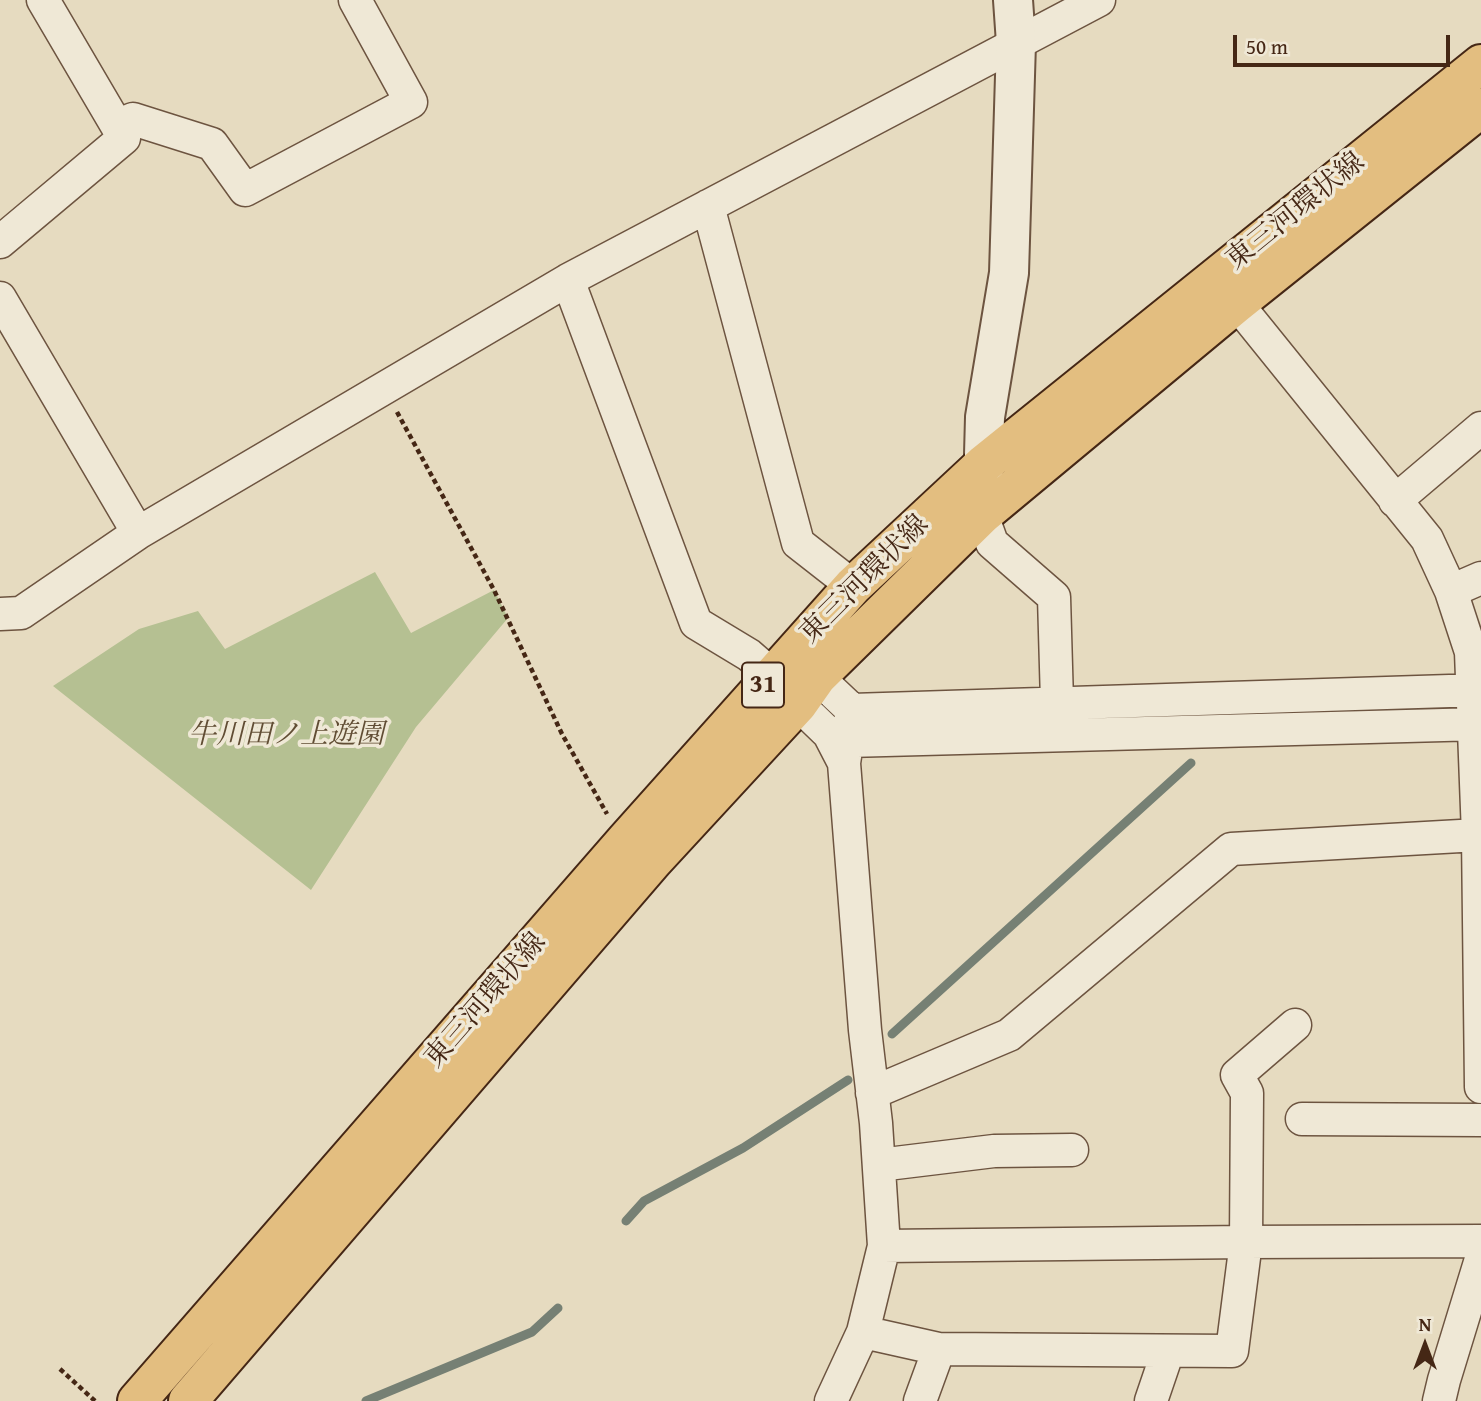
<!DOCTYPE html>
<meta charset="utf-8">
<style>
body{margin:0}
#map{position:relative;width:1481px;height:1401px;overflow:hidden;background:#e6dbc0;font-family:"Gentium Book Plus",serif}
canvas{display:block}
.north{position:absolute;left:1390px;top:1310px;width:70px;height:70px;-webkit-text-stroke:5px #efe8d6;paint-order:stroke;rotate:0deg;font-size:19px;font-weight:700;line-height:28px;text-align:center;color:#452715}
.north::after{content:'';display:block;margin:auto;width:24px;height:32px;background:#452715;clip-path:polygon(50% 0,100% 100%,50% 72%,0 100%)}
.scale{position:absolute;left:1233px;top:35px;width:217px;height:32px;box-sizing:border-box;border:4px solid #452715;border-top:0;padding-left:9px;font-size:21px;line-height:24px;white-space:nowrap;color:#452715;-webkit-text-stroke:5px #efe8d6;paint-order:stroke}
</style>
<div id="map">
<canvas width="1481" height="1401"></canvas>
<div class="north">N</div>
<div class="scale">50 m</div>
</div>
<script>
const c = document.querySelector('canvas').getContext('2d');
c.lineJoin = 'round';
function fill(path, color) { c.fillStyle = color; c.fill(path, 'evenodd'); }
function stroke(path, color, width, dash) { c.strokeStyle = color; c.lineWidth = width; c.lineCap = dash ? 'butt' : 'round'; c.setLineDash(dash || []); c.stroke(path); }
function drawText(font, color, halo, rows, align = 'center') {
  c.font = font + ' "Gentium Book Plus","Noto Serif JP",serif'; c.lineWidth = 7; c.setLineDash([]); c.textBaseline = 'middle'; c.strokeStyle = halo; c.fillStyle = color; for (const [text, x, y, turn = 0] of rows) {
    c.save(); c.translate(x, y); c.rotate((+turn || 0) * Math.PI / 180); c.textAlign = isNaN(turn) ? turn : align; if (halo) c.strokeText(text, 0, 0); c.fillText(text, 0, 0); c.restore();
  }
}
const green = new Path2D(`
 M375,572L411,633L494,590L508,618L416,727L311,890L53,686L139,629L198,611L225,649Z`);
const stream = new Path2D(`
 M892,1034L1191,763
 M626,1221L644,1201L743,1148L848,1080
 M366,1401L532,1332L558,1308`);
const path = new Path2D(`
 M397,412L494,590L562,734L607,814
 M60,1369L95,1401`);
const minor = new Path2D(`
 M117,126L133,119L212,144L245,190L411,102L355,0
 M708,206L798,543L853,586
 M0,242L124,138L43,0
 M568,280L696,623L749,655L772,675L798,704L829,734L844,763
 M1221,284L1427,539L1451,591L1471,652L1478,835L1481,1087
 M0,298L138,533
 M1395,501L1481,428
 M982,515L992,543L1054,597L1057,702
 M1451,591L1481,578
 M0,614L21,613L138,533L568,280L1099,0
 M794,676L817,677L852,710L844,763L865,1030L876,1123L884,1246L863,1332L831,1401
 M852,710L1481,690
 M848,741L1481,724
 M872,1093L1009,1035L1231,849L1478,835
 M1302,1119L1481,1120
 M879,1165L994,1151L1072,1150
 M884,1246L1246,1242L1247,1093L1237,1075L1295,1025
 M863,1332L939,1349L1232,1351L1246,1242L1481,1241
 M920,1401L939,1349
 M1151,1401L1168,1351
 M1439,1401L1444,1380L1481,1259`);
const tertiary = new Path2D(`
 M983,492L985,417L1009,273L1016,43L1013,0`);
const primary = new Path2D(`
 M137,1401L626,840L853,586L985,463L1481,64
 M188,1401L653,861L798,704L817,677L982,515L1236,304L1481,108`);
const shields = [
 [763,685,42]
];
const shieldNames = [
 ["31",763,685]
];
const streetNames = [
 ["東三河環状線",1296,212,-39],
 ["東三河環状線",865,580,-45],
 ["東三河環状線",486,1001,-49]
];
const parkNames = [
 ["牛川田ノ上遊園",286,736]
];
fill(green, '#b5c092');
stroke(stream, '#768074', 9);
stroke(minor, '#6d5440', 35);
stroke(tertiary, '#6d5440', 42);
stroke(primary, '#452715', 42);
stroke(path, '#452715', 4.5, [5, 3.5]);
stroke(minor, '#efe8d6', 32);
stroke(tertiary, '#efe8d6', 38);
stroke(primary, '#e3be80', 38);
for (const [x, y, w] of shields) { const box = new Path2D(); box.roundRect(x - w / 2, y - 22.5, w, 45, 5); c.fillStyle = '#efe8d6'; c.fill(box); stroke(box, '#452715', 2); }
drawText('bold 26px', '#452715', null, shieldNames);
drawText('28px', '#452715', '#efe8d6', streetNames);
drawText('italic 28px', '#614d34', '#efe8d6', parkNames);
</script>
